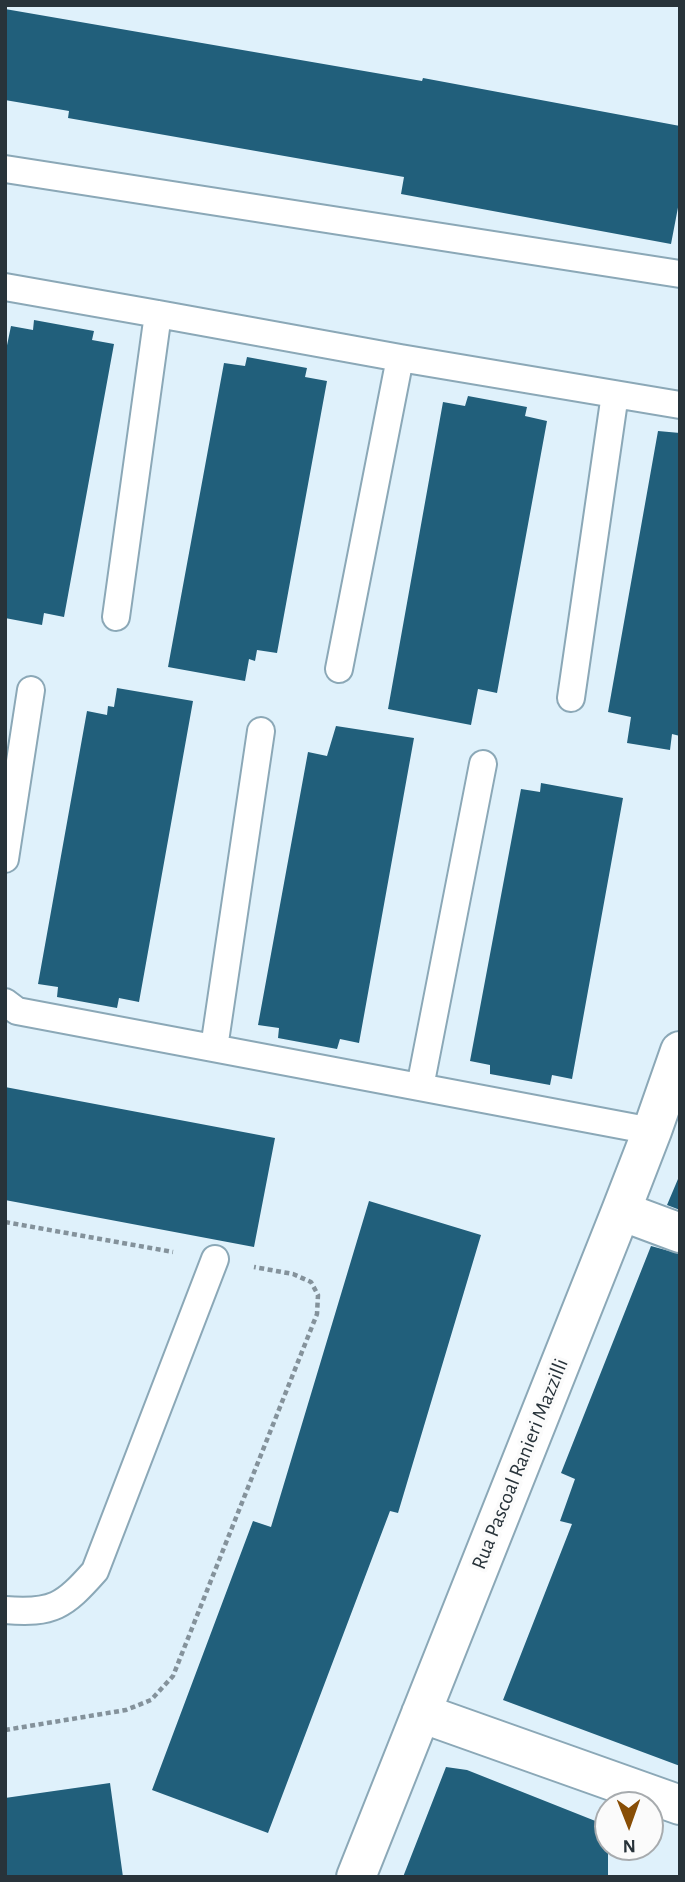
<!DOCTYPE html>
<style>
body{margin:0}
#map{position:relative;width:685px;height:1882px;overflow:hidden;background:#dff1fb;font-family:"Alegreya Sans",sans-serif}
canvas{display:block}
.frame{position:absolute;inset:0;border:7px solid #28333a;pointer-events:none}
.north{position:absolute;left:594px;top:1791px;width:70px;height:70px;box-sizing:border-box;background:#fbfbfb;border:2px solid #a7abae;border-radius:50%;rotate:179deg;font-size:19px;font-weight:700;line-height:28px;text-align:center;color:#28333a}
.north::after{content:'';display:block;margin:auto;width:24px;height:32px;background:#884e06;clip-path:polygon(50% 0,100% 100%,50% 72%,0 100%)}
</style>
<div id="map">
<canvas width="685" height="1882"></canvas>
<div class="frame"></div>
<div class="north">N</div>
</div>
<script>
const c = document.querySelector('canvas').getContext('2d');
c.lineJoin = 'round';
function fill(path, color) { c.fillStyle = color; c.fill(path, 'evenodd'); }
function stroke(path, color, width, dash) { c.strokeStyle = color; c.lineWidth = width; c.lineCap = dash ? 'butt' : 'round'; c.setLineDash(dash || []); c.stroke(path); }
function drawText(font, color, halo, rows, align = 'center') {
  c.font = font + ' "Alegreya Sans",sans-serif'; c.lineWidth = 7; c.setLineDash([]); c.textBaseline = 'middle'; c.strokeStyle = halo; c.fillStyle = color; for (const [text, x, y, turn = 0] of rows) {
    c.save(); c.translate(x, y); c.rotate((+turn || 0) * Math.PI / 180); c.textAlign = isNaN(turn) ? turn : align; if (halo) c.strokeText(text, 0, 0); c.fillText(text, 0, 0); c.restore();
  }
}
const building = new Path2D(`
 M5,9L422,81L423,78L680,126V197L671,244L401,194L404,177L68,118L69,111L5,100Z
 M34,320L94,331L92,340L114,344L64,617L44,613L42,625L5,618V355L11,326L33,330Z
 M247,357L307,368L305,377L327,381L277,653L257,650L255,661L249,659L245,681L168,667L224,363L245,366Z
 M468,396L527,407L525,416L547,421L497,693L478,689L471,725L388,709L443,402L465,406Z
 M658,431L680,433V736L672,734L670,750L627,743L631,717L608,712Z
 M117,688L193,701L139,1002L119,998L117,1008L57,997L58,987L38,984L87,711L107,715L108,706L114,707Z
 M336,726L414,738L359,1043L340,1039L337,1049L278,1038L279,1028L258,1025L308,752L327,756Z
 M541,783L623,798L572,1079L552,1075L550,1085L490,1074V1065L470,1061L521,789L540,792Z
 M5,1087L275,1138L254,1247L5,1200Z
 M678,1179L680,1180V1210L667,1205Z
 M369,1201L481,1235L398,1513L390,1511L268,1833L152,1790L253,1521L271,1527Z
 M651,1246L680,1254V1766L503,1700L572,1524L560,1521L575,1479L561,1473Z
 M446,1767L467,1770L608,1826V1877H403Z
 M110,1783L123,1877H5V1798Z`);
const path = new Path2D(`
 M5,1222L173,1252
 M5,1730L126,1710L151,1700L173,1676L317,1314L318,1295L311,1282L293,1274L254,1267`);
const lane = new Path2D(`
 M5,169L680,274
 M5,287L158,314
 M116,617L158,314L400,358L680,405
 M339,669L400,358
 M571,698L615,394
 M5,859L31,690
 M5,1002L17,1011L652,1131
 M214,1048L261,731
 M420,1087L483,764
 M5,1610C53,1614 64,1606 95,1571L215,1259`);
const street = new Path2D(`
 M621,1211L680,1233
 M421,1713L680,1805
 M356,1877L621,1211L652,1131L680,1051`);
const streetNames = [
 ["Rua Pascoal Ranieri Mazzilli",520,1464,-68]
];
fill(building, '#215f7b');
stroke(lane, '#8ba8b7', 30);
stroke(street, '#8ba8b7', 42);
stroke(path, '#84929b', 4.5, [5, 3.5]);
stroke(lane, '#fff', 26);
stroke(street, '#fff', 38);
drawText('21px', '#28333a', '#fbfbfb', streetNames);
</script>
